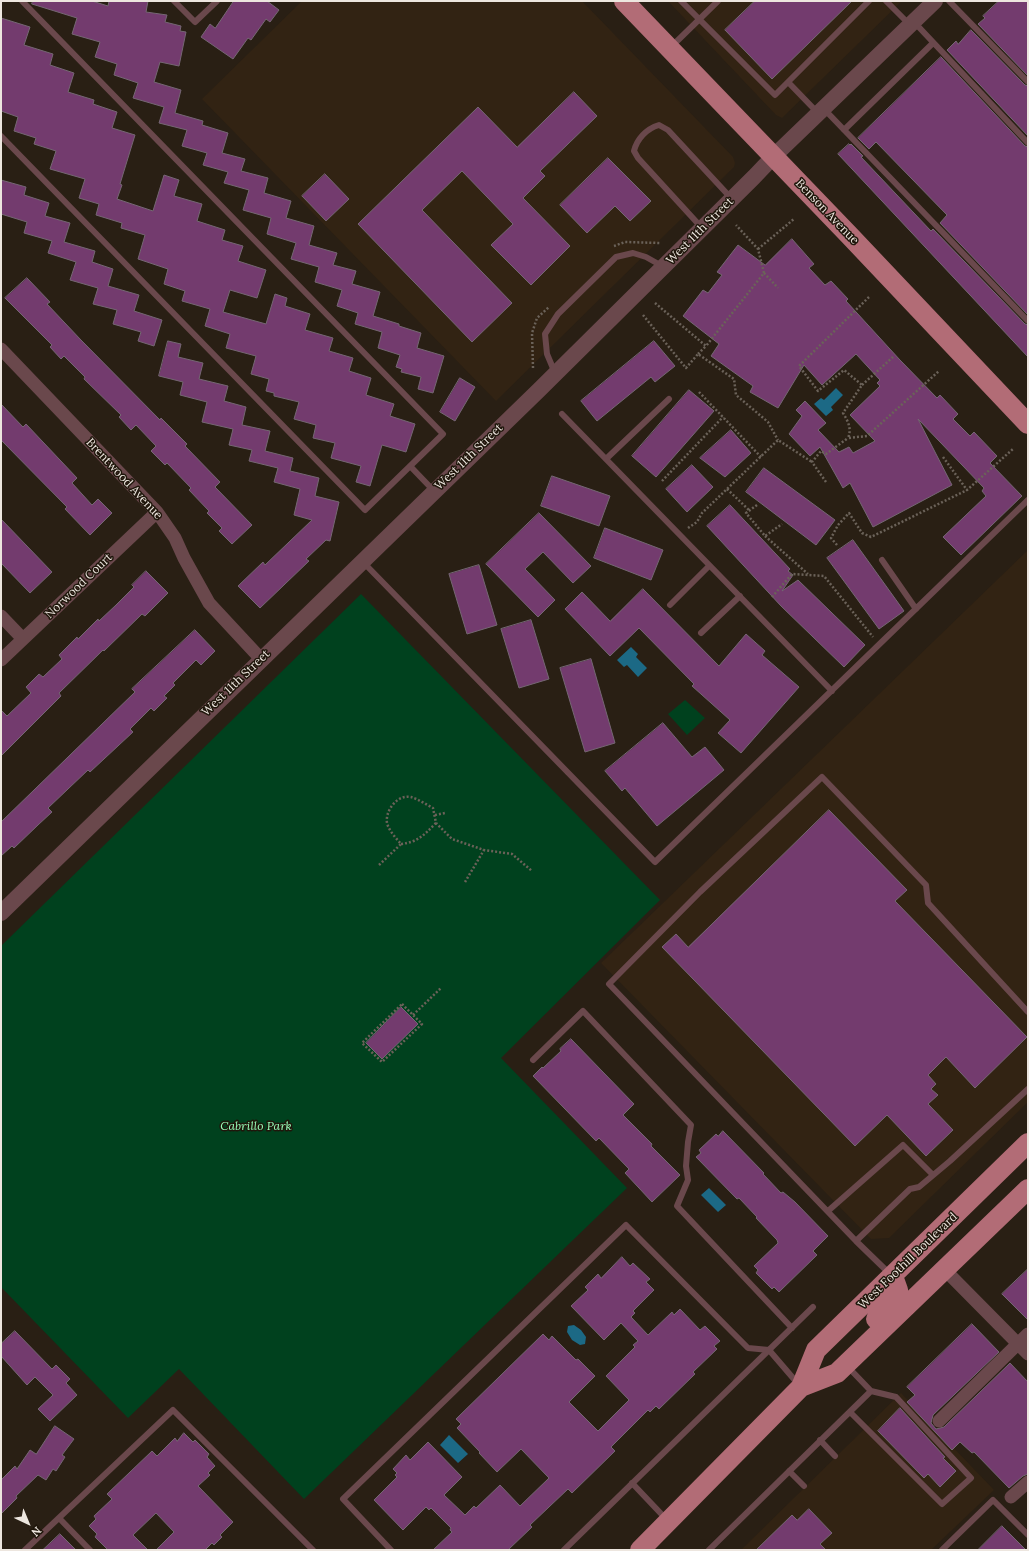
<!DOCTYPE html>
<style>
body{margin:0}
#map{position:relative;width:1029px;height:1551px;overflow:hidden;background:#291f14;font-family:Lora,serif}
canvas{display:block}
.frame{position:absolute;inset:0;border:2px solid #ede6df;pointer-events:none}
.north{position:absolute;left:8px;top:1503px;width:40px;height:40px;-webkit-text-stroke:3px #1f160b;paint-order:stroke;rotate:136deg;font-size:11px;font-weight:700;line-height:16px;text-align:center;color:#ede6df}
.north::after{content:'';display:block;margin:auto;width:14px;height:18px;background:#ede6df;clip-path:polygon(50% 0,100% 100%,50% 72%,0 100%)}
</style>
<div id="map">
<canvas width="1029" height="1551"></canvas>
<div class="frame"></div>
<div class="north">N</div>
</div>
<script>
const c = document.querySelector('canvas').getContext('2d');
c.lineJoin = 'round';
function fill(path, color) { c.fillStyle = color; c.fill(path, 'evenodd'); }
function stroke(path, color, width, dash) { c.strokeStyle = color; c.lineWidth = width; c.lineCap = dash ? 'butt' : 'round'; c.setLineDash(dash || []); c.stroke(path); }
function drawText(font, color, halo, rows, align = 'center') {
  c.font = font + ' Lora,serif'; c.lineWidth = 3; c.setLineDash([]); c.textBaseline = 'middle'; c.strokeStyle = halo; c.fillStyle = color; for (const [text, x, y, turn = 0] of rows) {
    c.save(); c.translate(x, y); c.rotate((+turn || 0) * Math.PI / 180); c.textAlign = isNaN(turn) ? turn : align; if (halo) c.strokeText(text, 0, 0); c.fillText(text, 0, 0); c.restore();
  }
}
const built = new Path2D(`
 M302,1H582L733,157L735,163L734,167L496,401L202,99Z
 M668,1H902L782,118L776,115Z
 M1028,550V1102L889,1238L871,1239L601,963Z
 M901,1393L994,1490L931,1550H741Z`);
const green = new Path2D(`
 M361,594L660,900L501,1058L627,1188L304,1499L179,1369L128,1418L1,1287V946Z
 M685,700L705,718L687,735L668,714Z`);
const water = new Path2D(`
 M836,388L843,395L831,407L833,410L826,416L814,404L821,398L824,400Z
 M631,647L638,654L636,657L647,668L638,677L627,665L624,667L617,660Z
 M709,1188L726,1205L718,1212L701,1195Z
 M574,1325L581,1330L586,1337L585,1344L580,1345L572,1340L567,1332L568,1326Z
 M449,1435L468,1454L458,1463L440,1445Z`);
const building = new Path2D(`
 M33,1H92L108,6L109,1H148L146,12L167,15L165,22L181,26L180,31L186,32L179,66L160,62L154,82L181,90L175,113L203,121L202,125L228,133L222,153L245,159L241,171L268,178L264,193L291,201L286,218L314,226L309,245L337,253L333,265L356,271L352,284L380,292L373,316L399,324V326L421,333L417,348L444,356L433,393L418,389L421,377L401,372L402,369L396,367L400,355L378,348L382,332L355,324L358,313L337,306L342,290L315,282L319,267L291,259L296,243L267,234L271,218L243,210L249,190L224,183L228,172L203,165L207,153L182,146L187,130L159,123L164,107L133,98L138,83L114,75L117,64L95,57L100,42L72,34L77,18L32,4Z
 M234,1H267L279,10L270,22L266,19L251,40L248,38L233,59L201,37L210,24L215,28Z
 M755,1H852L772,79L725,30Z
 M999,1H1028V76L978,24L985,18L983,16Z
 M1,18L30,27L24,45L53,54L50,65L74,73L68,92L94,100L93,104L117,112L112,128L135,135L120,184L122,185L117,199L153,211L164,175L179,180L174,196L202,204L197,221L225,230L222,240L243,246L238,261L266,270L257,298L230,290L223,312L266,324L275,294L287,298L285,306L310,314L305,330L333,338L329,351L353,358L349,371L371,378L366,395L394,404L390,416L415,424L406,452L382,445L370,486L356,482L361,466L331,458L335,443L313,438L316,425L294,419L299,402L274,396V393L266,391L269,379L251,374L256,356L226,348L230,334L205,326L210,309L182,301L185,291L164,284L168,269L138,259L145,235L121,228L122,223L96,215L99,204L79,198L85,179L50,169L56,151L34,144L36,138L14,131L18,117L1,111Z
 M971,30L1025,85L1028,86V136L947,50L956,41L958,44Z
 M941,57L1025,146L1028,147V315L940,223L947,215L876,142L869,149L858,138Z
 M574,92L597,116L540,171L545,176L523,198L570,246L531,285L491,245L513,224L462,171L422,210L512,303L472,342L358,224L478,107L517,147Z
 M849,144L850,145L851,144L863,156L861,157L931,231L933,229L1025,324L1028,325V357L838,154Z
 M608,158L651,201L630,221L615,206L587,233L560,205Z
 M325,174L349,199L326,221L302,196Z
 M1,180L26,187L24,195L49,203L45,216L70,223L64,242L95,251L92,262L113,269L108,286L139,295L134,311L162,320L154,346L138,341L141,332L113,324L117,310L93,304L98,288L70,280L76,262L48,253L52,241L24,233L27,222L1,214Z
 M792,239L814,264L809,268L825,285L831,281L848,299L846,301L900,360L937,398L940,395L958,414L953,419L970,436L974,432L997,456L990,463L1022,496L961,555L943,537L986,496L982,491L984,488L918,419L952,485L873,527L850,483L843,488L820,447L810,456L789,434L802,416L796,410L805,401L826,423L818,430L839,452L849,447L853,453L875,441L850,415L880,386L877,383L880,380L856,354L822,385L804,365L778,408L750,392L753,386L711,356L719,344L683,316L703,290L708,293L722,275L717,272L738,245L765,265Z
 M27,278L50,302L47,304L81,340L160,420L161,418L187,444L185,446L220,482L215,487L252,525L232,544L219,531L222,528L207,513L209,511L189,490L191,488L167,463L165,465L151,451L156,446L136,425L131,430L119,417L121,415L84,379L85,377L64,356L61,359L50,347L52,345L5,298Z
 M168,341L181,344L178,357L203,363L199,379L228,386L224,401L246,407L242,425L270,431L265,451L293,458L290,471L319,478L315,496L339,502L330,541L326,540L306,559L309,561L260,608L238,586L263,562L265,565L312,520L294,515L300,489L274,482L278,468L249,461L252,450L229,445L233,429L202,422L207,402L180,395L183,382L159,376Z
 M654,341L675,366L655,382L651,377L597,421L581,401Z
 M460,378L475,387L455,421L440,412Z
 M689,390L714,411L656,477L632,456Z
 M1,404L23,427L26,424L77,478L72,483L92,505L98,499L112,513L90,535L65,509L67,507L1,440Z
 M731,430L751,453L725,477L700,458Z
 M692,465L713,487L687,512L666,489Z
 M764,468L835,520L816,545L746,492Z
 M552,476L610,496L599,526L541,506Z
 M730,505L790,569L788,571L793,575L782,591L798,580L865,645L844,667L781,606L707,526Z
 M539,513L591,566L573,583L543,552L525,569L555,600L538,617L486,564Z
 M1,519L52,572L30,593L1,563Z
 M605,528L663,550L651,580L594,558Z
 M853,540L904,611L879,629L827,558Z
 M479,565L497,625L467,634L449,574Z
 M146,571L168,593L145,616L142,614L104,651L103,650L59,693L61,696L1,756V710L7,716L31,693L26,687L39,674L43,677L62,659L59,655L77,637L78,639L98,619L99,621L116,605L134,587L132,585Z
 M643,589L719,666L746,634L765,651L762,655L799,687L741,753L718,733L730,720L692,686L694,684L639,628L610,656L565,609L582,592L610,621Z
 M531,620L549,679L519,688L501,629Z
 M195,630L215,651L201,665L196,660L173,683L175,685L164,696L167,698L154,711L151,708L130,729L133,732L90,772L88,770L48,808L52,812L38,825L14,848L12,846L1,856V822L135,692L132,689Z
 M591,659L615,743L585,752L560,668Z
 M663,723L692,757L705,747L724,770L657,826L625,788L622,791L605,771Z
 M829,810L907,890L895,901L1027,1037L975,1088L946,1057L928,1075L936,1084L931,1089L938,1095L928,1104L953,1130L926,1156L887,1115L855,1146L662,947L676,934L688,947Z
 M401,1007L418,1024L382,1059L366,1043Z
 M571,1039L634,1104L623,1115L652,1144L651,1146L680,1175L652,1202L625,1173L629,1169L599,1138L596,1141L533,1076L542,1067L543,1068L561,1051L560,1049Z
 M723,1131L764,1173L763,1174L781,1193L783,1192L795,1202L828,1236L813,1251L817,1255L779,1292L774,1287L772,1289L756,1273L758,1270L754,1266L778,1243L777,1240L756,1218L757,1217L739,1198L737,1199L696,1157L701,1153L699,1150L716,1134L718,1136Z
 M622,1257L630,1266L633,1263L650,1279L646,1282L654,1290L633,1311L635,1313L631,1317L648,1335L672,1312L674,1315L680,1309L700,1330L705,1326L720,1341L714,1346L717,1349L693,1372L695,1374L659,1409L656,1406L650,1412L648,1410L611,1447L615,1451L572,1493L568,1489L530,1525L532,1527L508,1550H433L452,1532L450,1530L451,1528L431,1508L429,1510L426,1507L403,1530L374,1500L397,1477L395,1475L397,1473L393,1469L406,1455L410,1460L428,1442L462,1477L444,1495L465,1515L474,1506L476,1508L500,1485L520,1506L549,1478L521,1449L497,1472L479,1453L480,1452L457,1428L461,1424L456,1419L543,1334L549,1340L552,1336L576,1360L578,1359L595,1376L569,1402L598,1431L629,1400L606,1376L635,1347L633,1345L638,1341L621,1323L604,1340L571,1306L588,1290L585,1287L598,1274L601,1278Z
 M1028,1269V1320L1002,1294Z
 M972,1324L999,1352L933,1415L931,1423L936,1429L944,1427L1010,1363L1028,1382V1474L1023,1476L1009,1488L974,1452L972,1453L960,1442L952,1450L907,1402L915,1395L907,1387Z
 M15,1331L52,1369L56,1365L70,1379L66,1383L77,1395L50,1421L38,1409L53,1395L35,1377L27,1385L1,1356V1344Z
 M900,1408L945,1457L943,1458L956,1471L940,1487L928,1474L924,1478L878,1431Z
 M55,1426L74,1439L62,1455L65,1457L56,1471L53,1469L46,1480L38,1475L16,1496L17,1498L1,1514V1480L15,1466L17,1469L30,1450L36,1454Z
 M184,1433L193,1442L195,1440L209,1454L207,1457L215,1466L208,1473L210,1475L198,1486L233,1522L220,1535L222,1537L214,1545L212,1543L205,1550H156L174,1532L156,1513L133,1535L148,1550H108L95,1537L97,1534L89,1526L96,1519L94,1516L112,1499L107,1494L152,1451L157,1456L175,1438L177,1441Z
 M809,1509L832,1533L820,1544L826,1550H756L792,1515L797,1520Z
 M1002,1526L1026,1550H978Z
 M60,1534L76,1550H43Z`);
const path = new Path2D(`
 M614,246L625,242L660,243
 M758,249L794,219
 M764,273L778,288
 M869,297L799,366L818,391L844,370L862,385L843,413C848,421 852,429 848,438L867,436L939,371
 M655,303L706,346L764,273L758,249L736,225
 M643,315L686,368L698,354L734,379L736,395L768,422L778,440
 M698,354L706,346
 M533,368L532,333L537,318L549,307
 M862,385L893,357
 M699,392L761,457
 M943,457L967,490L1013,449
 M662,481L723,417
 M826,482L812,462L821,451L826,454L848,438
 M727,489L750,511
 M757,505L746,513L765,536L782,524
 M688,528L697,522L702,513L778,440L812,462
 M765,536L808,574
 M837,545L831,538L838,525L849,513L862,533L871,537L967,490
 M772,597L792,574L824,576L873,637
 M435,815L445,813
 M401,844C418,842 424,835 436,823
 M379,865L401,844C396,838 389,831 387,823C385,811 397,794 411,797C418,799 427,805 433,808L436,823L452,839L484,850L512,854L532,871
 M465,882L484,850
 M402,1004L422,1024L382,1062L362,1043Z
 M413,1015L441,988`);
const service = new Path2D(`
 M174,1L195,22L217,1
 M681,1L775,95L788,82
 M886,1L909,24
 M949,1L1028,82
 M914,22L1028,143
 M672,46L718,1
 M824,109L1028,321
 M817,112L788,82L869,1
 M844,130L933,43
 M1,136L365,510L443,434L22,1
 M702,228L638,158L634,151C637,139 646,129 659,125L668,130L731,198
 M555,373L547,354L545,334L558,314L616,257L633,253L646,257L662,266
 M562,414L832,691
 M606,459L669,399
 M410,466L434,491
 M882,560L916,609
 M363,562L655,862L1028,500
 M670,605L709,566
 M701,633L740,596
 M533,1060L583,1011L691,1125L688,1142L686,1166L688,1180L677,1206L792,1328
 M828,1211L903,1145L933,1175
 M856,1241L609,984L700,892L822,777L926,885L928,903L1028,1012
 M890,1274L856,1241L910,1189L919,1187L950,1161L1028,1089
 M850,1412L942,1504L971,1478L896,1397L871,1391
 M820,1440L835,1456
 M789,1471L804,1486
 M632,1483L667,1520
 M59,1518L90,1550
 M25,1550L173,1410L313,1550
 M391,1550L343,1499L626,1225L745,1345L748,1348L769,1350L799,1385
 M564,1550L813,1307
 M709,1550L871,1391L848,1367
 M942,1550L993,1500L1028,1535`);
const minor = new Path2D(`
 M1,349L157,512L175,538L184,558L209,603L261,659
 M1,616L23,639
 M1,660L157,512
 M945,1270L1028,1354
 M939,1421L1028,1334
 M1011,1497L1028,1482`);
const tertiary = new Path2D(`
 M1,913L539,390L754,177L774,156L935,1`);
const primary = new Path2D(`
 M624,1L850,236L1028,424
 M876,1319L892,1302L898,1290L893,1276
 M801,1387L816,1350L1028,1143
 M640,1550L801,1387L837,1373L1028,1189`);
const streetNames = [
 ["Benson Avenue",827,212,46],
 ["West 11th Street",700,231,-45],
 ["West 11th Street",469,457,-44],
 ["Brentwood Avenue",124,479,47],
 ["Norwood Court",79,586,-44],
 ["West 11th Street",236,683,-44],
 ["West Foothill Boulevard",908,1261,-44]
];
const parkNames = [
 ["Cabrillo Park",256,1127]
];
fill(built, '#322313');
fill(green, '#00411e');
fill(water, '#1c6985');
fill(building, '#733b6e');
stroke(building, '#756773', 1);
stroke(path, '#6b6259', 2.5, [2, 2]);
stroke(service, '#6a484c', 6);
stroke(minor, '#6a484c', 13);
stroke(tertiary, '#6a484c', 16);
stroke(primary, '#b26c76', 20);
drawText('12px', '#ede6df', '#1f160b', streetNames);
drawText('italic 12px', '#97feb9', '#1f160b', parkNames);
</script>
